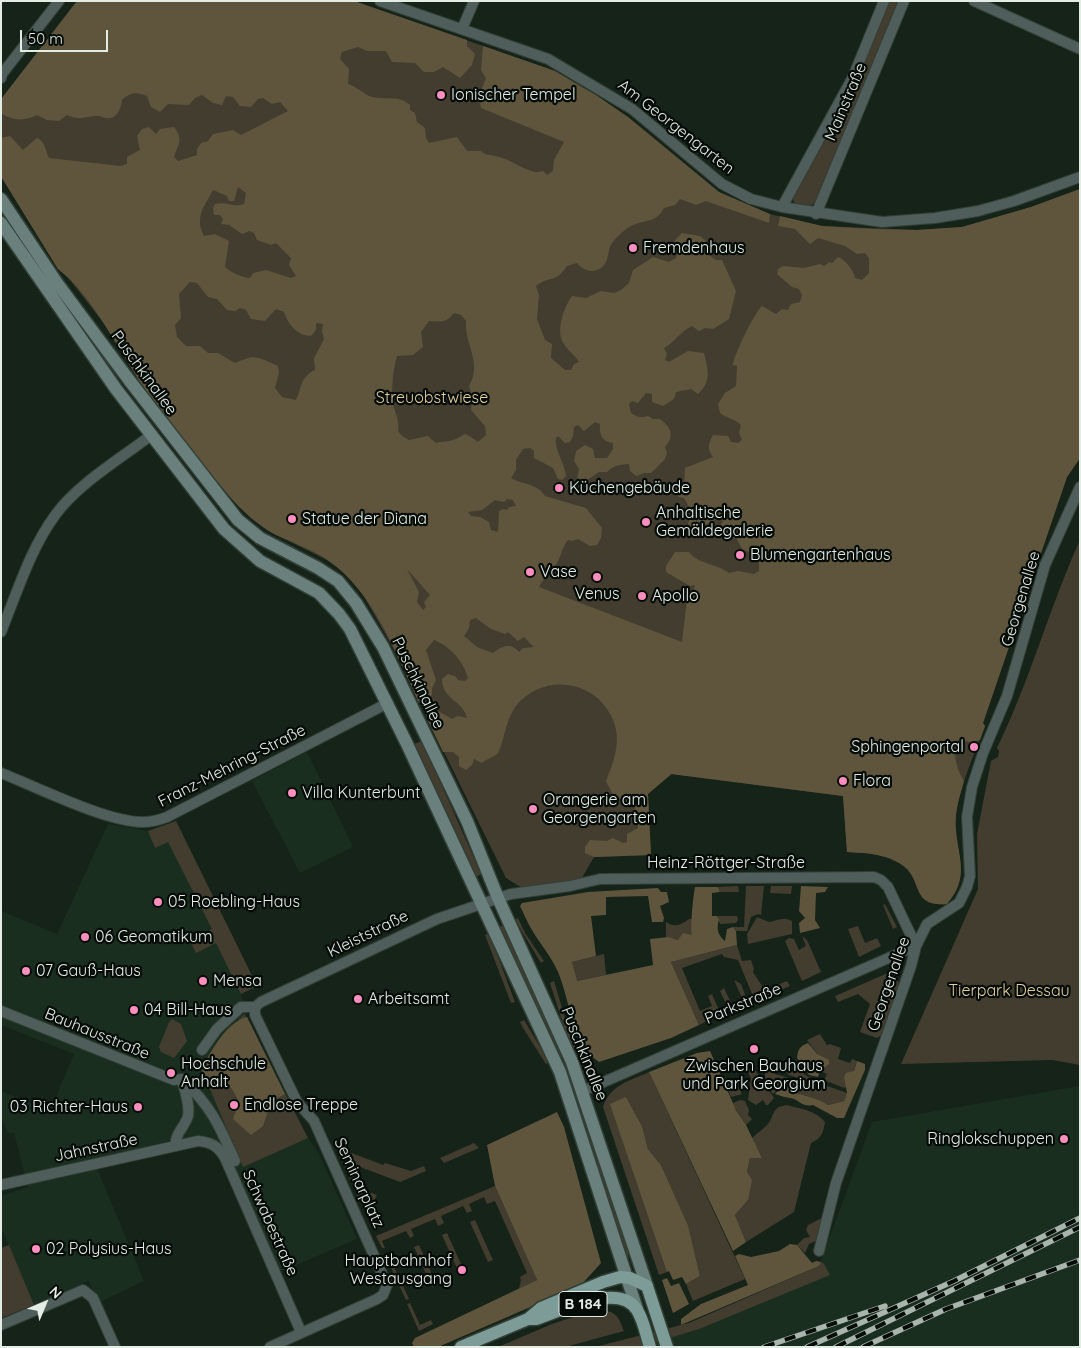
<!DOCTYPE html>
<meta charset="utf-8">
<style>
body{margin:0}
#map{position:relative;width:1081px;height:1348px;overflow:hidden;background:#152319;font-family:Quicksand,sans-serif}
canvas{display:block}
.frame{position:absolute;inset:0;border:2px solid #e3ece5;pointer-events:none}
.north{position:absolute;left:20px;top:1278px;width:50px;height:50px;-webkit-text-stroke:4px #050b07;paint-order:stroke;rotate:45deg;font-size:14px;font-weight:700;line-height:20px;text-align:center;color:#e3ece5}
.north::after{content:'';display:block;margin:auto;width:18px;height:22px;background:#e3ece5;clip-path:polygon(50% 0,100% 100%,50% 72%,0 100%)}
.scale{position:absolute;left:20px;top:30px;width:88px;height:22px;box-sizing:border-box;border:2px solid #e3ece5;border-top:0;padding-left:6px;font-size:15px;line-height:18px;white-space:nowrap;color:#e3ece5;-webkit-text-stroke:4px #050b07;paint-order:stroke}
</style>
<div id="map">
<canvas width="1081" height="1348"></canvas>
<div class="frame"></div>
<div class="north">N</div>
<div class="scale">50 m</div>
</div>
<script>
const c = document.querySelector('canvas').getContext('2d');
c.lineJoin = 'round';
function fill(path, color) { c.fillStyle = color; c.fill(path, 'evenodd'); }
function stroke(path, color, width, dash) { c.strokeStyle = color; c.lineWidth = width; c.lineCap = dash ? 'butt' : 'round'; c.setLineDash(dash || []); c.stroke(path); }
function drawText(font, color, halo, rows, align = 'center') {
  c.font = font + ' Quicksand,sans-serif'; c.lineWidth = 4.5; c.setLineDash([]); c.textBaseline = 'middle'; c.strokeStyle = halo; c.fillStyle = color; for (const [text, x, y, turn = 0] of rows) {
    c.save(); c.translate(x, y); c.rotate((+turn || 0) * Math.PI / 180); c.textAlign = isNaN(turn) ? turn : align; if (halo) c.strokeText(text, 0, 0); c.fillText(text, 0, 0); c.restore();
  }
}
const built = new Path2D(`
 M307,752L353,847L300,873L252,781Z
 M176,821L257,986L241,994L247,1017L308,1138L319,1154L357,1239L280,1272L224,1146L210,1136H193L93,1159L144,1281L100,1302L88,1281L34,1305L1,1227V1196L28,1187L14,1133H8L1,1117V1091L50,1111L74,1054L1,1025V911L57,934L108,824L148,831Z
 M1080,1086V1347H595L689,1323L819,1266L872,1122Z`);
const green = new Path2D(`
 M77,1H354L555,71L628,117L719,192L765,213L822,226L917,230L962,227L1031,207L1080,189V458L1067,477L983,723L985,726C974,755 961,783 956,813C950,848 976,871 947,904C913,907 922,885 907,869C891,854 867,853 847,852L843,796L672,774L648,794L651,855L594,857L580,881L522,888L506,878L391,644L362,593L346,574L327,560L273,533L232,499L151,397L102,321L67,276L58,269L2,178L1,99Z
 M888,1H901L815,203L810,206L795,204L793,200L794,194Z
 M1080,540V1065L1052,1060L901,1064L978,889L977,834L991,761L998,757L999,751L997,748C1030,681 1049,608 1080,540Z
 M422,741L481,874L476,877L414,744Z
 M176,821L257,986L241,994L216,943L196,953L190,941L212,929L168,842L155,848L148,831Z
 M738,886L739,892H720L718,887Z
 M746,886H764L761,915L758,914L751,917L747,931H736L733,927H744Z
 M771,886H792L791,894L770,893Z
 M885,904L897,927L893,929L883,905Z
 M717,916H737L738,920L736,923L720,924Z
 M757,917L769,922C777,921 783,916 792,921V934L748,944L747,934Z
 M518,918L525,933L544,961L541,963L515,920Z
 M689,919H693L692,935L679,940L669,937L666,939V922C675,928 681,925 689,919Z
 M504,925L565,1057L560,1059L499,927Z
 M858,926L865,943L877,938L881,946L859,957L848,929Z
 M489,933L515,1002L511,1003L485,935Z
 M802,936L807,940L821,972L802,981L785,941L789,938L794,939L799,950L806,946Z
 M737,945L742,961L751,960L754,969L753,972L762,986L766,984L768,989L787,981L790,986L755,1001L738,960L724,957L722,954L682,968L700,1011L712,1006L708,996L712,994L721,1015L699,1025L671,962Z
 M604,954L606,975L576,981L572,962Z
 M890,972L897,976L899,985L882,1035L877,1038L860,1032L870,1004L858,994L838,1002L835,996Z
 M734,980L741,984L748,1003L730,1012L720,991L724,988L732,1005L743,1000Z
 M554,981L568,1028L579,1052L576,1054L565,1030L550,983Z
 M244,1014L308,1138L243,1167L201,1068L220,1039Z
 M172,1019L181,1024L187,1041L174,1058L161,1052L159,1047L169,1022Z
 M524,1020L549,1062L546,1064L523,1028L520,1022Z
 M820,1034L827,1045L830,1044L841,1048L838,1059L850,1063L852,1059L857,1061L854,1071L846,1080L847,1086L844,1088L824,1080L827,1074L820,1071L817,1054L807,1040Z
 M789,1059C801,1064 797,1073 813,1079L812,1083L789,1075L777,1065Z
 M753,1067L774,1098L768,1105H766L763,1100L756,1105L748,1100L751,1078L747,1070Z
 M772,1068L775,1074C788,1077 800,1083 813,1087L816,1082L847,1093L844,1101L828,1105C818,1098 808,1097 797,1093C790,1091 789,1087 782,1086L773,1094L765,1085V1071Z
 M649,1072L745,1279L693,1301L686,1284L700,1276L688,1225L661,1165L648,1149L642,1126L626,1097L667,1272L659,1275L603,1107C610,1085 629,1081 649,1072Z
 M735,1078L740,1081L738,1086L742,1094L731,1097L726,1085Z
 M740,1100L745,1101L749,1110L748,1115L752,1119L746,1125L734,1106L733,1103Z
 M787,1105C801,1109 815,1110 825,1122C823,1133 822,1138 811,1143L794,1212L746,1242L735,1215L748,1200L747,1172L750,1158H762L752,1138C757,1133 764,1129 768,1124C775,1115 771,1107 787,1105Z
 M590,1128L628,1251L629,1268L586,1129Z
 M474,1143L479,1148L444,1163L440,1158Z
 M341,1149L383,1165L385,1163L411,1171L424,1166L426,1171L400,1182L347,1162L360,1189L377,1195L374,1201L365,1197L361,1204L337,1150Z
 M495,1186L537,1280L519,1289L521,1280L520,1277L527,1273L495,1201L487,1204L484,1197L469,1204L472,1211L467,1213L463,1206L441,1216L444,1223L438,1226L435,1219L411,1229L414,1236L410,1238L406,1231L382,1241L385,1248H382L376,1236Z
 M824,1217L818,1240L809,1244L805,1253L797,1245L804,1238L810,1237L806,1230L808,1225Z
 M475,1220L493,1260L488,1262L470,1222Z
 M447,1233L465,1273L460,1275L442,1235Z
 M9,1245L34,1305L1,1318V1248Z
 M419,1245L437,1285L432,1287L414,1247Z
 M390,1258L409,1299L406,1300L387,1259Z
 M821,1262L824,1264L830,1275L699,1329L640,1347H595L689,1323L819,1266Z
 M410,1303L420,1325L431,1320L433,1324L419,1331L407,1304Z
 M604,1307L605,1311C618,1312 620,1321 624,1331L565,1347H498L552,1324Z`);
const forest = new Path2D(`
 M77,1H354L467,40V46L475,54L472,65L460,78L443,67L434,72H424L415,63L392,62L386,51H367L358,47L342,52L340,59L349,69L348,84C358,87 363,94 372,97C386,100 399,95 410,105V110L415,113L417,122L425,128L426,138L429,143L457,137L467,151H481C486,156 488,154 495,156C509,158 521,169 535,172C537,173 540,171 543,171L547,175L553,171L554,160L564,142L481,108L477,92L482,88L486,78L481,70L483,46L555,71L596,95L628,117L719,192L770,214L769,223L706,201L696,205L680,199L675,205L664,208C656,224 643,219 629,227C623,231 612,241 610,247C607,255 609,262 601,268C592,274 583,270 577,263L567,266C555,284 550,275 536,286L539,295L537,319L545,340L552,344L551,358L565,370H571L574,364L579,362C575,355 568,351 564,344C555,331 564,307 572,296L586,298L601,291L614,293L621,290L629,283L633,270L653,257L669,262L676,258L678,252L675,247V240L682,233L700,236L706,241L709,255L716,260H722L736,291L729,319L713,329L705,328L699,331L692,326C681,331 674,343 664,348L667,354L665,360L669,362L688,351L704,353C708,370 712,381 698,394L691,389L676,392L674,399L663,406L652,402V394L646,393L638,403L632,401L629,404L631,413C637,417 640,418 648,416L653,419H660C671,427 675,436 665,447L667,453L665,459L651,473H644L636,476L630,471L629,464C619,465 614,465 607,472H599L586,481L577,478L579,469L574,461L576,451L585,445L593,449L595,458H607L613,449V443C602,442 599,434 600,424L595,422L584,431L578,425L574,427L573,436L570,442L565,443L558,436L556,438C554,450 565,463 566,476L562,480L558,479L553,468L534,458V451L530,448L523,449L516,460V470L511,478C523,485 537,483 545,496L586,508L602,528L601,538L597,545L590,546L578,539L572,541L568,540C563,546 562,553 558,561C554,569 544,577 539,587L682,642L687,599L692,596L695,585L690,586L666,572V566L675,552H689C697,564 718,564 729,573L738,571L754,574L759,571V557L742,549L737,539L722,534L720,527L723,521L718,518L699,529H691L688,524C691,513 691,508 684,498L679,497L675,488L678,484L684,483L685,468L713,457C707,449 708,444 713,435L728,436L731,442L738,443L742,440L739,433L741,425C735,419 727,418 720,413L718,404L725,393L736,386L737,366L733,365C733,356 756,310 762,306L776,314L782,309L788,310L791,304L800,302L802,295L799,289L792,287L777,274L778,269L783,266L804,268L820,264L824,266L829,262L832,263L838,257C845,259 854,271 855,278L862,280L869,273V258L865,253L857,254L845,246L818,238L810,244L795,229L778,226L780,216L822,226L873,229L917,230L962,227L1031,207L1080,189V458L1067,477L983,723L985,726L980,740L970,742L957,740C953,756 956,768 964,781C961,792 957,804 956,816C953,850 974,873 947,904C913,907 922,885 907,869C891,854 867,853 847,852L843,796L671,774L648,794L651,855L594,857L585,853V847L590,840L607,841L613,838L623,843L627,842V834L638,828V823L632,820L631,813L636,807L631,802L614,797L606,781C616,756 624,734 607,709C586,678 540,676 516,706C505,720 504,744 498,753C495,757 486,759 482,763L474,759L472,765L466,770L459,766V757L453,752H443L428,721L438,711L452,719L458,716L467,718C463,700 442,700 442,679L448,674L455,676L458,680L465,681L468,678C464,662 450,646 434,640L426,650L436,680L432,688V695L419,703C396,653 374,593 329,561C312,549 292,543 274,534C259,526 242,511 231,498C201,463 171,426 144,388C119,351 93,296 58,269L2,178L1,138L10,136L23,150L37,138C46,142 45,150 49,158L121,166L127,164V157L140,150L137,136L142,129L149,127L156,134L160,129L174,127C184,140 178,144 174,157L178,161L197,155V149L201,143L208,141L213,134L233,130L241,135L288,111L280,102L272,104L263,98L258,99L251,107L240,106L233,97L226,96L222,105L213,103L202,95L195,98L189,105L168,104L160,112L151,107L147,96C136,92 131,92 122,100C121,108 117,120 106,118C103,118 102,116 98,116C86,116 79,121 67,115L59,121L47,120L37,115C25,121 13,121 2,114V98ZM238,187L246,193L244,204C233,208 226,201 215,204L213,208L214,215H220L223,219L221,224L229,225L242,234L249,231L254,233L257,240L271,245L276,243L291,258L289,265L296,276L291,278L266,270L253,273L250,278C243,278 230,272 225,267L229,241L215,234L204,236C194,216 205,206 213,190L227,196L229,201H234ZM190,282L197,283L208,297L217,299L227,310L235,311L240,308L246,310L251,319L265,321L276,309L284,312C288,324 297,336 311,336L316,330V323L323,324L322,331L324,339L314,358L315,370C300,377 302,387 296,400L282,397L275,388L279,373L278,366C258,357 256,353 235,363L218,353H208L200,346H186L177,337L175,325L181,318L179,294ZM454,313L461,315L466,321C464,344 483,363 469,386L473,399L471,410L485,426L486,435L478,442C460,429 468,435 453,440C448,442 441,441 436,443L428,436L409,440L402,436L398,431C400,420 395,414 393,404C391,389 393,370 397,356L413,355L423,347L421,332L429,321C441,322 446,323 454,313ZM507,499L513,500L516,506L509,507L507,510L503,509L499,511L498,532L491,530L489,522L480,517L471,516L468,512L482,510L495,500L504,502ZM407,569L430,595L424,602L426,607L423,610L417,602L419,592ZM476,618L491,629L505,634L508,632L518,641L524,637L534,647L523,648L519,652C511,642 502,646 493,653L477,647L464,636L469,628L470,620Z
 M801,886L828,887L825,892L816,893L815,920L820,928L800,933L799,923L805,918L799,911Z
 M695,887H718L720,892L712,893V916H717L719,920C716,928 718,936 725,941L727,929L733,927L736,931L737,945L671,962L699,1025L671,1038L599,1062C572,1044 570,1000 558,972C551,956 540,944 532,930C527,922 524,914 520,906L522,903L588,892L658,888L661,892H667L669,902L660,906L664,918L663,922H652L648,896L606,897V915L591,916L596,956L572,962L577,981L653,965L650,939L669,937L678,940L683,933L692,935C690,928 693,897 695,887Z
 M247,1017L285,1094L271,1102L263,1126L251,1135L233,1119L239,1102L232,1089L219,1080L207,1083L201,1068C212,1051 225,1023 247,1017Z
 M808,1043L817,1054L829,1060V1064L820,1071L818,1077L809,1075L797,1058C798,1049 800,1046 808,1043Z
 M710,1051L736,1110L746,1125L762,1158H750L747,1172L752,1180L748,1200L735,1215L746,1242L733,1251L649,1072L697,1053Z
 M857,1061L865,1064V1070L844,1118H837L813,1105C802,1108 799,1099 790,1098C784,1097 781,1096 775,1094L782,1086C789,1087 790,1091 797,1093C808,1097 818,1098 828,1105L844,1101L847,1093L844,1077L846,1073L854,1071Z
 M626,1097L642,1126L648,1149L661,1165L688,1225L700,1276L686,1284L682,1277L673,1280L669,1271L667,1272L610,1104Z
 M557,1112L564,1127L601,1263L582,1284L572,1289L438,1347H414L412,1343L415,1338L537,1280L495,1186L487,1145Z
 M790,1244L797,1245L812,1263L816,1261L821,1262L819,1266L681,1325V1319L701,1304L748,1285L735,1256L739,1254L751,1257L779,1251Z
 M667,1278L671,1286L679,1283L689,1304L673,1313L662,1280Z`);
const street = new Path2D(`
 M380,1L548,59L632,109L722,184L751,199L782,207L882,222L935,218L978,211L1014,201L1080,177
 M974,1L1080,49
 M462,29L474,1
 M1,78L2,74L59,1
 M782,207L853,77L884,1
 M816,214L904,1
 M1,632C17,593 30,549 56,514C78,484 120,459 150,436
 M1,773C37,787 108,823 144,822C152,822 159,820 167,817L388,703
 M255,1007L261,1002L437,919L511,894L570,886L600,879L874,877L881,880L888,887L916,946
 M255,1007V1015L297,1102L314,1121L387,1285L383,1295L377,1299L270,1347
 M1,1011L174,1080L182,1079
 M202,1050L217,1029L241,1007H255
 M182,1079C211,1106 219,1125 235,1161
 M583,1091L916,946
 M176,1146C174,1134 185,1127 188,1116C190,1104 185,1092 182,1080
 M1,1185L198,1141C211,1142 218,1146 225,1158L301,1332
 M819,1251L836,1183L911,966L916,946L927,924L959,903L967,887L970,876L967,817L972,787L983,753L1007,696L1045,565L1080,487
 M1,1325L83,1290L93,1298L115,1347`);
const secondary = new Path2D(`
 M1,199L57,283L129,380L238,520L260,538L318,568L338,581L356,603L383,647L467,821L498,898L572,1062L647,1286
 M1,223L116,389L224,529L260,561L319,593L339,614L350,629L407,744L560,1072L637,1309`);
const primary = new Path2D(`
 M530,1319H536C560,1311 620,1281 637,1310C644,1321 646,1335 650,1347
 M461,1347L528,1319L541,1308L603,1282L620,1277L630,1278L647,1286L667,1347`);
const rail = new Path2D(`
 M764,1347L885,1306
 M807,1347L954,1281L1080,1218
 M836,1347L1080,1227
 M863,1347L946,1309L1080,1260`);
const markers = [
 [441,95,5,"#fd8ebe"],
 [633,248,5,"#fd8ebe"],
 [559,488,5,"#fd8ebe"],
 [292,519,5,"#fd8ebe"],
 [646,522,5,"#fd8ebe"],
 [740,555,5,"#fd8ebe"],
 [530,572,5,"#fd8ebe"],
 [597,577,5,"#fd8ebe"],
 [642,596,5,"#fd8ebe"],
 [974,747,5,"#fd8ebe"],
 [843,781,5,"#fd8ebe"],
 [292,793,5,"#fd8ebe"],
 [533,809,5,"#fd8ebe"],
 [158,902,5,"#fd8ebe"],
 [85,937,5,"#fd8ebe"],
 [26,971,5,"#fd8ebe"],
 [203,981,5,"#fd8ebe"],
 [358,999,5,"#fd8ebe"],
 [134,1010,5,"#fd8ebe"],
 [754,1049,5,"#fd8ebe"],
 [171,1073,5,"#fd8ebe"],
 [234,1105,5,"#fd8ebe"],
 [138,1107,5,"#fd8ebe"],
 [1064,1139,5,"#fd8ebe"],
 [36,1249,5,"#fd8ebe"],
 [462,1270,5,"#fd8ebe"]
];
const shields = [
 [583,1304,48]
];
const shieldNames = [
 ["B 184",583,1304]
];
const poiNames = [
 ["Ionischer Tempel",451,95],
 ["Fremdenhaus",643,248],
 ["Küchengebäude",569,488],
 ["Anhaltische",656,513],
 ["Gemäldegalerie",656,531],
 ["Statue der Diana",302,519],
 ["Blumengartenhaus",750,555],
 ["Vase",540,572],
 ["Venus",597,594,"center"],
 ["Apollo",652,596],
 ["Sphingenportal",964,747,"right"],
 ["Flora",853,781],
 ["Villa Kunterbunt",302,793],
 ["Orangerie am",543,800],
 ["Georgengarten",543,818],
 ["05 Roebling-Haus",168,902],
 ["06 Geomatikum",95,937],
 ["07 Gauß-Haus",36,971],
 ["Mensa",213,981],
 ["Arbeitsamt",368,999],
 ["04 Bill-Haus",144,1010],
 ["Hochschule",181,1064],
 ["Anhalt",181,1082],
 ["Zwischen Bauhaus",754,1066,"center"],
 ["und Park Georgium",754,1084,"center"],
 ["Endlose Treppe",244,1105],
 ["03 Richter-Haus",128,1107,"right"],
 ["Ringlokschuppen",1054,1139,"right"],
 ["02 Polysius-Haus",46,1249],
 ["Hauptbahnhof",452,1261,"right"],
 ["Westausgang",452,1279,"right"]
];
const streetNames = [
 ["Mainstraße",846,102,-67],
 ["Am Georgengarten",676,127,38],
 ["Puschkinallee",144,373,54],
 ["Georgenallee",1021,599,-73],
 ["Puschkinallee",418,683,64],
 ["Franz-Mehring-Straße",232,766,-27],
 ["Heinz-Röttger-Straße",726,863],
 ["Kleiststraße",368,934,-26],
 ["Georgenallee",889,984,-71],
 ["Parkstraße",743,1004,-23],
 ["Bauhausstraße",97,1034,22],
 ["Puschkinallee",584,1054,68],
 ["Jahnstraße",96,1148,-12],
 ["Seminarplatz",359,1183,65],
 ["Schwabestraße",270,1223,66]
];
const parkNames = [
 ["Streuobstwiese",432,398],
 ["Tierpark Dessau",1009,991]
];
fill(built, '#1a2e20');
fill(green, '#433d2f');
fill(forest, '#5f553c');
stroke(street, '#323f36', 12);
stroke(secondary, '#323f36', 15);
stroke(primary, '#323f36', 15);
stroke(street, '#4f5d5b', 10);
stroke(secondary, '#69807d', 12);
stroke(primary, '#7e9c97', 12);
stroke(rail, '#a9b4ac', 5.5);
stroke(rail, '#050b07', 4, [11]);
for (const [x, y, r, color] of markers) { const dot = new Path2D(); dot.arc(x, y, r, 0, 2 * Math.PI); c.fillStyle = color; c.fill(dot); stroke(dot, '#050b07', 2); }
for (const [x, y, w] of shields) { const box = new Path2D(); box.roundRect(x - w / 2, y - 12.5, w, 25, 4); c.fillStyle = '#050b07'; c.fill(box); stroke(box, '#e3ece5', 1); }
drawText('bold 15px', '#e3ece5', null, shieldNames);
drawText('16px', '#e3ece5', '#050b07', poiNames, 'left');
drawText('16px', '#e3ece5', '#050b07', streetNames);
drawText('16px', '#e3cf9c', '#050b07', parkNames);
</script>
